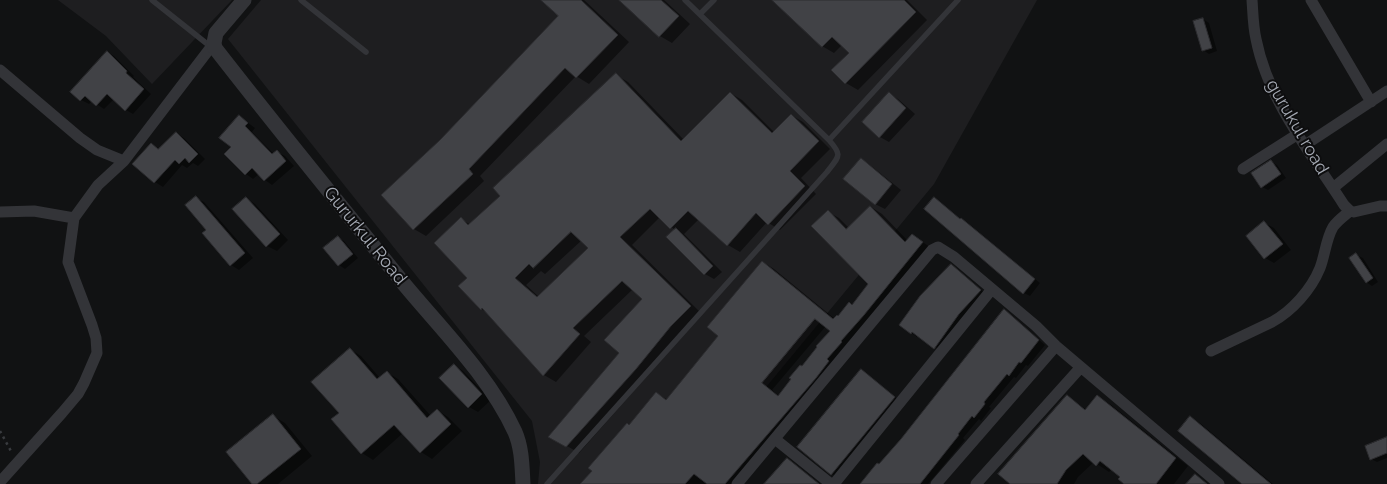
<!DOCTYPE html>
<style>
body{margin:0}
canvas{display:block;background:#111213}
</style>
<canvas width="1387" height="484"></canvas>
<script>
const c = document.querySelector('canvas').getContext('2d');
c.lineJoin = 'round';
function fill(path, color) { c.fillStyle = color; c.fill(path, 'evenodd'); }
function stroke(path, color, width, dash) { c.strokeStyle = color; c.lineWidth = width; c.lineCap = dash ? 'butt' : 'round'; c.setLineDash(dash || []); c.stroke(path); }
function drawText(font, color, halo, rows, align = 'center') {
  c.font = font + ' Raleway,sans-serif'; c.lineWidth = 4; c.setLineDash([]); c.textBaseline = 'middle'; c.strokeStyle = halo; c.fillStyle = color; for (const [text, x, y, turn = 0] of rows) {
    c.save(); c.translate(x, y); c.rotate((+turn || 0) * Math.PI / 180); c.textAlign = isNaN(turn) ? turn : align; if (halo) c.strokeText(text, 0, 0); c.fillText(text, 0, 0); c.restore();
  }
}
const built = new Path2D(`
 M58,0H232L152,84L106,36Z
 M261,0H1037L934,184L686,484H538L540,462L532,421L228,39Z`);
const shadow = new Path2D(`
 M542,0H584L629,42L589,84L576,76L480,176L484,181L426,236L414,229L441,141L560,16Z
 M621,0H664L690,24L672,43L660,36Z
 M774,0H907L927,20L858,90L846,83L850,53L842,45L834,53L822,46Z
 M1203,19L1209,23L1217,51L1209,54L1203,50Z
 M107,52L114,56L134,76L133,77L151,94L133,114L126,110L114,99L104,109L92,101L89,104L81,100L72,92Z
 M616,75L628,82L684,140L730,93L742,100L774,132L791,115L803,122L830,149L801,178L816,194L780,230L767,222L740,252L728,245L699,219L684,234L722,272L714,279L705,274L668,237L675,230L660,217L632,245L702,314L579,453L550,436L620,353L644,299L633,289L584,336L591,342L556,382L544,375L488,313L481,309L468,278L461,219L471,225L502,196ZM582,240L590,248L539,297L526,285L541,271L545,274Z
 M889,94L898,99L915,114L889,142L880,137Z
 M239,116L255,128L252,132L274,154L277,152L285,156L294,166L272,185L265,180L259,174L253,179L246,174L226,154L233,147Z
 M176,133L184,138L205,159L198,166L193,163L187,168L182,165L163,187L155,182L134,163L151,144L160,149Z
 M861,159L870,165L901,190L885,209L875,204Z
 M1271,162L1277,165L1286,178L1268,190L1262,187Z
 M196,198L204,202L253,258L239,270L231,265L207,230Z
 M246,198L255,204L288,240L277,251L267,246Z
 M871,207L882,214L908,241L912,235L933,249L741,484H582L656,393L668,400L720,336L763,262L774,269L835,319L852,306L870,284L828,212L839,218L849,228ZM826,326L832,331L779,396L772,390Z
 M962,219L968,223L1040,283L1030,296L1024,293Z
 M1265,223L1274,228L1291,250L1274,263L1265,258Z
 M338,237L344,241L358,258L345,269L339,265L325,248Z
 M1356,255L1363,258L1378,282L1372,286L1366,282Z
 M951,266L957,269L986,294L941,351L918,335L917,337L900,325Z
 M1005,311L1011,315L1045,345L1028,366L1026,365L1016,378L1014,377L989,407L991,408L981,421L979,419L963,438L965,440L928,484H862L902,440Z
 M350,349L361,356L380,378L387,372L398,379L431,416L437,410L448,417L462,431L432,459L421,452L403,433L373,460L362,453L332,420L340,413Z
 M454,365L463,371L491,400L478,412L469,407L441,378Z
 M867,374L900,401L838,477L832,474Z
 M1068,397L1087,410L1097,397L1110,404L1188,466L1174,484H1126L1122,477L1112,469L1109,472L1094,462L1078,477L1074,484H1010L1009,482Z
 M273,416L285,423L312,456L278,484H253Z
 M1191,418L1200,423L1273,484H1244Z
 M1387,438V458L1377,462L1371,459Z`);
const building = new Path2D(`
 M541,0H581L618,35L576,78L565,68L469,169L473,174L413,230L381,195L440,140L558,16Z
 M619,0H661L679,16L659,37Z
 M772,0H904L916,12L845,84L831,70L849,53L832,37L822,47Z
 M1203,18L1212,48L1202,51L1193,21Z
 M107,51L127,71L126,73L144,89L125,111L107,94L96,106L85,96L80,101L70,92Z
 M616,73L681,141L730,92L772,133L791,114L819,141L790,171L805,186L768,225L756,213L727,246L688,211L670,229L650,209L620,237L691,306L671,326L636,369L566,447L548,437L619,353L604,340L642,299L622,281L573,328L580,334L543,376L482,308L481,310L458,286L467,278L434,243L461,217L468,225L500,196L493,188ZM571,232L588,248L537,297L515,278L529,264L533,268Z
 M889,92L906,108L879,138L862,122Z
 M239,115L248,123L245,126L272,154L277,150L286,161L264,181L252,168L245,175L224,154L231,147L219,138Z
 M176,132L198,154L189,163L185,158L179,164L175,160L154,183L132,164L151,143L158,149Z
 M861,158L892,184L875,205L843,179Z
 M1271,160L1281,174L1261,188L1251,173Z
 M196,196L245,253L230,266L202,233L206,230L185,205Z
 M246,197L280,234L266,247L232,209Z
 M934,197L960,219L961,218L1035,279L1023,294L924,209Z
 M870,206L905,242L912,234L923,242L864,315L841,341L842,342L827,359L829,361L816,378L725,484H707L694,474L685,484H580L592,471L588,468L627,423L629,425L656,392L666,400L718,336L707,327L762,261L833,319L837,315L838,316L849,302L852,305L868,284L811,226L828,210L846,229ZM815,319L830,331L816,346L817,347L802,366L800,365L789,378L791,379L778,396L762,383Z
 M1264,221L1283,244L1264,259L1246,236Z
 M676,228L713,266L704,275L666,237Z
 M338,236L353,254L338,266L323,248Z
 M1356,253L1373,278L1366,283L1349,258Z
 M951,264L981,290L959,314L934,349L912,332L911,334L899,325L920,296Z
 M1004,309L1039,340L1021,363L1019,362L1009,376L1007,374L984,402L985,404L974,418L972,416L958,434L959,435L920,484H860L877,463L879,464L901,439Z
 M350,348L377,379L387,371L427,418L437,409L451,424L420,453L394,425L361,454L331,419L339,413L311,382Z
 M454,364L482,394L468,408L439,378Z
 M861,369L895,397L831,475L797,447Z
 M1067,395L1085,410L1097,395L1176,458L1156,484H1124L1118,479L1120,477L1100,461L1096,466L1083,454L1066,470L1057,484H1010L998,474Z
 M273,414L301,449L257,484H252L226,452Z
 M1190,416L1271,484H1242L1178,431Z
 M1387,437V453L1370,460L1365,446Z
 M787,458L819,484H764Z
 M1195,474L1207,484H1186Z`);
const path = new Path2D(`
 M0,431L12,453`);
const service = new Path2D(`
 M152,0L211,47
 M301,0L366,52
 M700,14L714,0
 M829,140L958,0
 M547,484L827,172C839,156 843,156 829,140L685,0`);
const minor = new Path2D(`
 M1252,0C1253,13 1253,26 1256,39C1268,101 1311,153 1344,205L1350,211L1354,212L1380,206H1387
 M1311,0L1371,102
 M0,70L80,138L97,150L124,161
 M1305,145L1387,91
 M1243,169L1298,134
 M1333,188L1387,144
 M0,212L34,211L74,218
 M1211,351L1272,322C1292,311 1311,290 1320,268C1325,255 1326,239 1333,227C1337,221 1344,216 1350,211
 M775,439L831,484
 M0,482L62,413L78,394L84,383L97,353L96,338L92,325L68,262L74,218L98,185L124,161L214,43
 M737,484L932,250L938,247L954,257L1036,326L1056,346L1219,484
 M834,484L992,289
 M936,484L1056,346
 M976,484L1081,367`);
const tertiary = new Path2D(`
 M244,0L216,33L214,43L215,48C277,128 341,206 404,284C443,331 489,376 515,432C522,448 522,466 523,484`);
const streetNames = [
 ["gurukul road",1297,127,60],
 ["Gururkul Road",365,236,51]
];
fill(built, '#1e1e20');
fill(shadow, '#0007');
fill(building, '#414246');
stroke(building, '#2c2c2f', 1);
stroke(path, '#393b3f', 2.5, [2.5, 4]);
stroke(service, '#333438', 5.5);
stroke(minor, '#333438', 11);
stroke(tertiary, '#333438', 15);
drawText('18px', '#a4a9b3', '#0d0d0e', streetNames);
</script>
